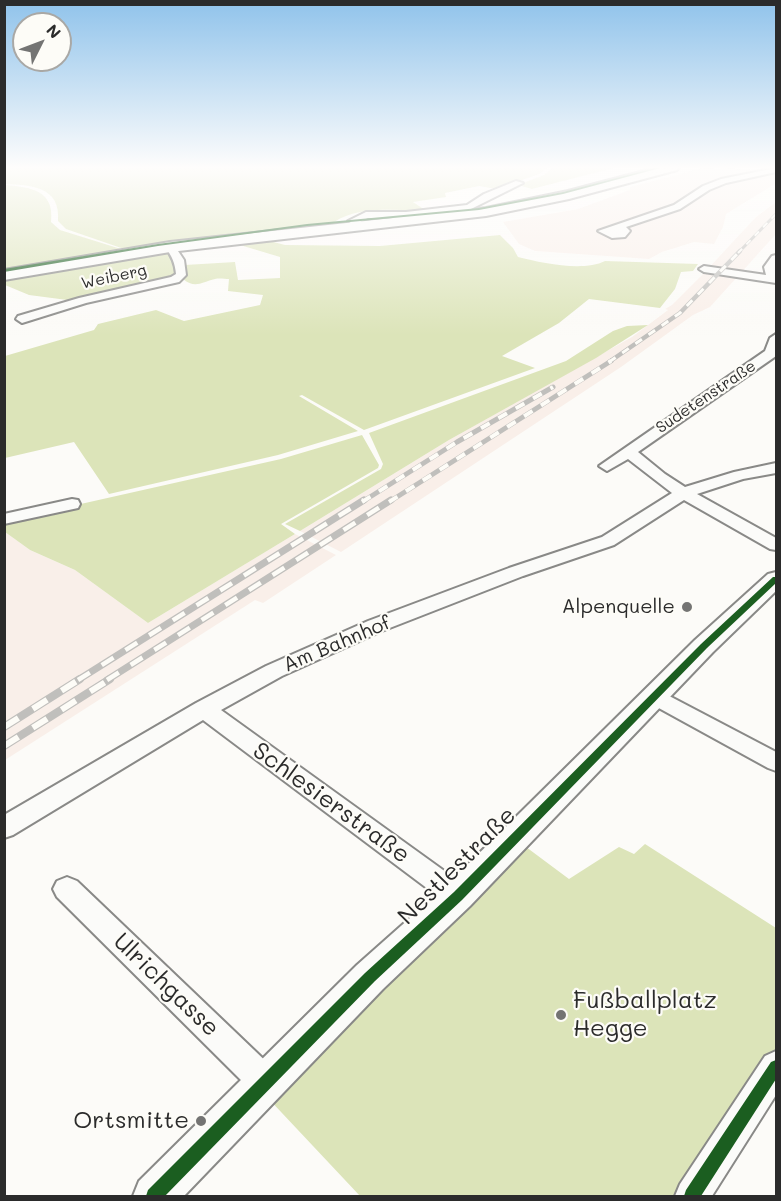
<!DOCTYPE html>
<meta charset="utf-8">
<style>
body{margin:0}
#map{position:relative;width:781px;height:1201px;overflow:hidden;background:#fcfbf8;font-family:Mali,sans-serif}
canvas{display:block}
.frame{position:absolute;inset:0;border:6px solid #2b2b2b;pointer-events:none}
.north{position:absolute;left:12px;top:12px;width:60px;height:60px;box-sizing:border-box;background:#fdfcf7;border:2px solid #a9a8a5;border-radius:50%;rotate:48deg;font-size:16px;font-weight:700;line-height:24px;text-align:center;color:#2b2b2b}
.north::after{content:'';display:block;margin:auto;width:21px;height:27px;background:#747473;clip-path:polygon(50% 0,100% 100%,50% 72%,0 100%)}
</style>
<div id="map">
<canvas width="781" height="1201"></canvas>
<div class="frame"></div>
<div class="north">N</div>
</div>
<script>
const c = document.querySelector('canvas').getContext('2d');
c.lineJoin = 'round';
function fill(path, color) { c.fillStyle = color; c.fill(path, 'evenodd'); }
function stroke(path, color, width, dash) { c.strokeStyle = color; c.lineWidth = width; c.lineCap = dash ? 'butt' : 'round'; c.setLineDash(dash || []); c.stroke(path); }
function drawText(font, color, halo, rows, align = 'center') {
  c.font = font + ' Mali,sans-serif'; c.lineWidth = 4.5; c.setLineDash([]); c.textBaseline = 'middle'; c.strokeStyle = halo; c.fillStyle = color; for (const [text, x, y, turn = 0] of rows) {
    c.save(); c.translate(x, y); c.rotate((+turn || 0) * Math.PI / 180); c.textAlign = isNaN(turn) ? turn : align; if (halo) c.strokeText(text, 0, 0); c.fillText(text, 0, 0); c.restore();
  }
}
const built = new Path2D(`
 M704,168L766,170L775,173V184L726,214L723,227L714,244L694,242L662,252L649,259L535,251L519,244L503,222L578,209L630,190V187Z
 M776,202V234L710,307L693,315L621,367L341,552L300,531L449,440L632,337L668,310L665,309L672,305L703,274L756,217Z
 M5,532L30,550L75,570L148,623L295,534L336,555L263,603L255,600L5,760Z`);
const green = new Path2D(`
 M5,167H548L539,174L496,189L479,186L445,193L446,197L413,202L425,210C395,211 360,205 334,222L124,249L66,229L58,221C61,186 30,185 5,184Z
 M554,167H617L532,189L518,185L544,175Z
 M5,185C30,187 55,190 51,222L60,230L121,249L5,271Z
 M500,235L513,248L518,257C542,263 583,272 605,261L698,264L693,271L681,272L675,289L660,308L589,299L559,323L502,356L535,368L364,430L302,395L299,396L358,431L278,455L109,494L74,442L5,458V356L94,330L98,324L156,310L184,321L260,305L263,295L228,291L229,279C225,279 219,278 215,279C202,282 195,289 183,279L185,265L235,262L238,280L280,278V257L240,245L181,250L266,240L285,245L380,246Z
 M168,252C176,259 180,271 172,280L75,301L29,295L5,285V278Z
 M648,325L596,358L449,440L300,531L285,524L381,469L383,464L369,433L566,361L613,331L627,326Z
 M362,435L379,465L378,468L281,524L295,534L148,623L75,570L30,550L5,532V521L281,459Z
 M522,844L569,879L619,847L634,854L645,844L776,928V1048L678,1196H360L266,1096Z`);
const minor = new Path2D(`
 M776,168V172L726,183L709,190L680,209L626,227L630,231L625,237L612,238L598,231L674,205L703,186L721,179Z
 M516,181L523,183L469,210L406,218H368L360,222L363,225L358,228L348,221L366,212H406L467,205L484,194Z
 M166,245H174L184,260L186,275L179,282L86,303L22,323L16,319L18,316L79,298L171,277L176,274C175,263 172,256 165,247Z
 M776,255V283L704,272L699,269L704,266L766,275L764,267L772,256Z
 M776,334V356L638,452L665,474L685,487L734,472L776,463V473L743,479L697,494L776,538V550L770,549L684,500L614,545L523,576L382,631L282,676L221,710L468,888L472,896L468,904L458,908L448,904L203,720L13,835L4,838V815L196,703L266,666L368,621L509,568L602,537L672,493L628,459L607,471L599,466L765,351L770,338Z
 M72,499L78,500L80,504L78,508L4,524V514Z
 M654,688L776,752V771L768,768L646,701L643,696L646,691Z
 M67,877L77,881L276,1071L281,1082L276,1093L265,1098L254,1093L57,897L53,889L57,881Z
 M776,1051V1095L712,1196H675L680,1184L765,1056Z`);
const tertiary = new Path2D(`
 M776,572V591L713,652L470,906L383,989L184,1196H133L139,1181L357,965L446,886L695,640L768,574Z`);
const primary = new Path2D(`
 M659,167H679L677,170L569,199L486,216L170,252L4,280V270L170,242L486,208L568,191Z`);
const railFar4 = new Path2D(`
 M738,253L776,214`);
const railFar3 = new Path2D(`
 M609,362L680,313L740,251`);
const railFar2 = new Path2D(`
 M362,502L457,442L553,387
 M389,502L611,361`);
const railFar1 = new Path2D(`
 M78,680L364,500
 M107,680L391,500`);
const rail = new Path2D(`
 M4,727L80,679
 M4,746L110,679`);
const cycleway = new Path2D(`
 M658,167H664L563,194L479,210L307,226L158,246L4,272V269L158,244L307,224L479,208L563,192Z
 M773,577H776V583L707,648L462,900L375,981L165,1196H146L148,1190L365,973L454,892L701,644Z
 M776,1060V1079L701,1196H684L686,1190L771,1062Z`);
const markers = [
 [687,607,6,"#747473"],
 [561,1015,6,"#747473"],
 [201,1121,6,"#747473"]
];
const farStreetnames = [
 ["Weiberg",114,277,-12],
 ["Sudetenstraße",706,397,-34]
];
const poiNames = [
 ["Alpenquelle",675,607]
];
const streetNames = [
 ["Am Bahnhof",337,644,-23]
];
const nearStreetnames = [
 ["Schlesierstraße",331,803,36],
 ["Nestlestraße",457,866,-45],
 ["Ulrichgasse",166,985,44]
];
const nearPoinames = [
 ["Fußballplatz",573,1001],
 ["Hegge",573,1029],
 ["Ortsmitte",189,1121,"right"]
];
fill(built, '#f9efe9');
fill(green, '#dce4b9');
stroke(minor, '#898987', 4);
stroke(tertiary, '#898987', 4);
stroke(primary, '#898987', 4);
fill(minor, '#fbfbf9');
fill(tertiary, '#fbfbf9');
fill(primary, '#fbfbf9');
stroke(railFar4, '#c0bfbc', 3);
stroke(railFar3, '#c0bfbc', 4.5);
stroke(railFar2, '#c0bfbc', 5);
stroke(railFar1, '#c0bfbc', 7);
stroke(rail, '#c0bfbc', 8);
stroke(railFar4, '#fdfcf7', 2, [6]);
stroke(railFar3, '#fdfcf7', 3, [8]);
stroke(railFar2, '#fdfcf7', 4, [10]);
stroke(railFar1, '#fdfcf7', 4.5, [14]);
stroke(rail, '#fdfcf7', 6, [17]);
fill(cycleway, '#1b5e20');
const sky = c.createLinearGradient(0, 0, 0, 335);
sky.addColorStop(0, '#90c3eb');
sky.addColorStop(0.5, '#fefdfc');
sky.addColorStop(1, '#fefdfc00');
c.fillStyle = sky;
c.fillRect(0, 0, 781, 335);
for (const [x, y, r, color] of markers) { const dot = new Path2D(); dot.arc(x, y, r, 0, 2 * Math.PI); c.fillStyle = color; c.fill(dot); stroke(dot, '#fdfcf7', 2); }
drawText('16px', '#2b2b2b', '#fdfcf7', farStreetnames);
drawText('20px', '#2b2b2b', '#fdfcf7', poiNames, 'right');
drawText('20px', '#2b2b2b', '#fdfcf7', streetNames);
drawText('24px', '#2b2b2b', '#fdfcf7', nearStreetnames);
drawText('24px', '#2b2b2b', '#fdfcf7', nearPoinames, 'left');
</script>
